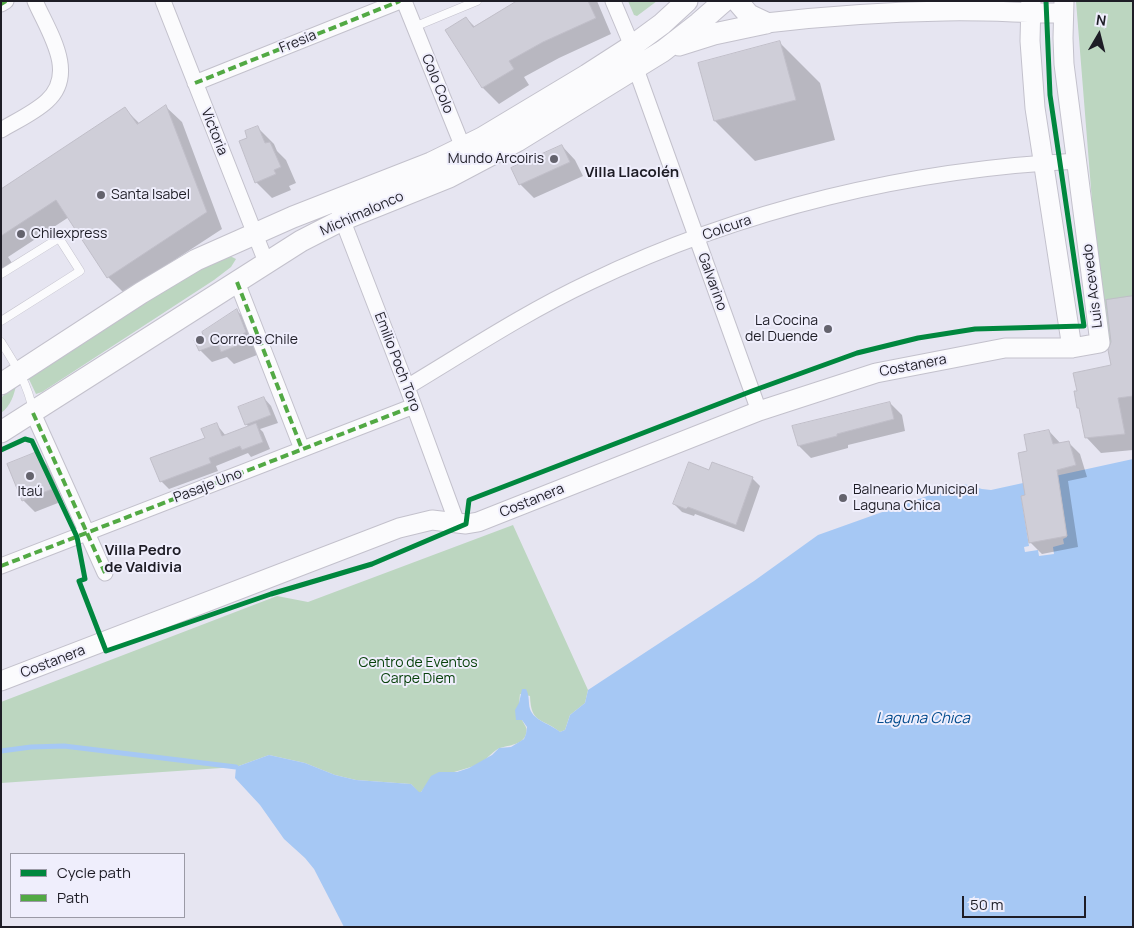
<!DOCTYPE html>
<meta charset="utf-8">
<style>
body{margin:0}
#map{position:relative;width:1134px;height:928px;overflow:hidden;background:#e6e5f1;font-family:Manrope,sans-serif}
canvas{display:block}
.frame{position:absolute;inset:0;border:2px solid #1e1d26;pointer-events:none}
.legend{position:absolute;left:10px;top:853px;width:175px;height:65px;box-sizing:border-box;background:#efeefc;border:1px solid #9b9aa6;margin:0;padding:6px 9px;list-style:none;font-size:15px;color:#1e1d26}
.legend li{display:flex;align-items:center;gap:10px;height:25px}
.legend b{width:25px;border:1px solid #9b9aa6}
.north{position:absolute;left:1074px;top:10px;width:50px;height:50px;-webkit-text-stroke:4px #efeefc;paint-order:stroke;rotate:8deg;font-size:14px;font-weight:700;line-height:20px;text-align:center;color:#1e1d26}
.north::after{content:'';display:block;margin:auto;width:18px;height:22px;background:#1e1d26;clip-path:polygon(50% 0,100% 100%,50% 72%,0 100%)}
.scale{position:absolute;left:962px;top:896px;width:124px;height:22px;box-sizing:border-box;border:2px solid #1e1d26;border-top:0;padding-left:6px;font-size:15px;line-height:18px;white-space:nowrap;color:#1e1d26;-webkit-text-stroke:4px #efeefc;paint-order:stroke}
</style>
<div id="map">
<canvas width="1134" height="928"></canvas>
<div class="frame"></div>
<ul class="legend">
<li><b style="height:6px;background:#00873e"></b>Cycle path</li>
<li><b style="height:6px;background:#52a944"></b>Path</li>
</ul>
<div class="north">N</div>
<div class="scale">50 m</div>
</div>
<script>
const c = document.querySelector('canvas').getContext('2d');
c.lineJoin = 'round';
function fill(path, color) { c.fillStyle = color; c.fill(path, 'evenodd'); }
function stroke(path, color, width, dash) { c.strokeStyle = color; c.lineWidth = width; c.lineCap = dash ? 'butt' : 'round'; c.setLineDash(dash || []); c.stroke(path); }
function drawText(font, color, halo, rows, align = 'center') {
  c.font = font + ' Manrope,sans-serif'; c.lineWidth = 4; c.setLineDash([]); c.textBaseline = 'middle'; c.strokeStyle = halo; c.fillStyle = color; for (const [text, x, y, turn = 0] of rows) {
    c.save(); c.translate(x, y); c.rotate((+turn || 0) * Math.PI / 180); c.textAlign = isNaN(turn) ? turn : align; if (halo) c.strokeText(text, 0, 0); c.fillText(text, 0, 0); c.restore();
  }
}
const green = new Path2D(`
 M628,1H657L637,16L634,15Z
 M1076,1H1133V392L1111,365L1100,301Z
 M228,255L236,259L231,267L214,280L42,392L36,394L27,375L191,270Z
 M17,382C14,395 11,406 1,413V398Z
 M513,525L588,690L585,703L570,715L565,730L560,732C541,717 531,724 530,696L520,694C519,702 519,712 522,720C525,726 528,728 526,734C523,745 509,745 500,748C494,750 488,758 482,762C462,773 435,772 421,792L419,793L411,784L356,780L335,775L305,763L269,755L236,767L1,783V702L277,596L308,602Z`);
const water = new Path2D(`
 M1133,459V927H344L314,869L305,858L284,839L260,805L235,778L236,767L269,755L305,763L335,775L356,780L411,784L419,792H421L431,776L439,772H457L469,768L492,755L499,748L511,747L524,739L526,734L527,727L522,720H516L515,710L519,703L522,689H526C530,697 528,702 530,709C534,721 551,724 560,732L565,730L570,715L585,703L588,690L754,581L818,535L944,490L964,484L982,489L991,490Z`);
const pier = new Path2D(`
 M1060,490L1067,537L1063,539L1064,544L1053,547L1054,554L1039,556L1038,550L1025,552L1024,547L1029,546L1021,496Z`);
const shadow = new Path2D(`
 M520,1H597L611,34L559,58L524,77L529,85L499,104L483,88L447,30L466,18L475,27Z
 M780,43L820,83L835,140L755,161L715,121Z
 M166,107L182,122L222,229L124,293L108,277L69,217L8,257L16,269L1,278V191L125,109L140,124Z
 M258,128L274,144L277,151L286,160L296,183L289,186L291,190L272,198L256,182L249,139Z
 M562,146L575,160L583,176L534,198L520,184Z
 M1133,297V450L1101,453L1086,437L1112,366Z
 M237,311L249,322L258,344L254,346L257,355L234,364L227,357L212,362L200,350L205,336Z
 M264,398L271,406L278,423L260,429L263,432L270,449L251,457L248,453L216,466L218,471L169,489L161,481L206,438L217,425L226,436L249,427L246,424Z
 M890,403L902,415L905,431L848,445V448L811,458L799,446Z
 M1049,431L1061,444L1068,442L1080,454L1087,477L1068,481L1078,547L1042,554L1030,542L1027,496L1029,452Z
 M36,454L48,466L63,501L35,512L23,500Z
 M710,472L752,478L760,486L744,532L695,514L694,516L682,512L674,504Z`);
const stream = new Path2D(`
 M1,751L31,747L64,746L236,767`);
const building = new Path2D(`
 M517,1H588L596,18L543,42L509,61L514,69L482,88L445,30L466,17L473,27Z
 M780,41L796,100L714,121L698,63Z
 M166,105L207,212L107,278L56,200L1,236V189L125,107L137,124Z
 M258,126L265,143L270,142L281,167L274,170L276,174L255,183L239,141L247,138L245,131Z
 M562,145L570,162L519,185L511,168Z
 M1133,296V396L1118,398L1125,434L1085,438L1079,408H1077L1074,391H1077L1073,373L1111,365L1108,350L1111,342L1106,300Z
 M237,309L246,332L243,334L246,342L221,352L218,344L199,351L194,340L203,335L202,332Z
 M264,397L271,415L245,425L238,407Z
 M890,402L894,419L837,434V436L798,446L792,426Z
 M217,423L222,436L256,423L263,442L242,450L240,446L209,458L211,463L160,482L150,458L205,438L201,429Z
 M1049,430L1053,444L1069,441L1076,465L1057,470L1067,536L1029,543L1021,496L1025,495L1018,453L1027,451L1024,435Z
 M37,452L52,489L22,501L7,464Z
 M689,462L709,470L712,462L753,477L736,525L688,507L686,509L673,504Z`);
const service = new Path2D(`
 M414,27L477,1
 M1,274L59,238L80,271L1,321
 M1,342C15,364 28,384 33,411`);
const minor = new Path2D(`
 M163,1L266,262
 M404,1L466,155
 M613,1L632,46
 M1,4L6,1
 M636,69L759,411
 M195,83L400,1
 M1,130C16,121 34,113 47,101C78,73 48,31 35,1
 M339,211L407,387L457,523
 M237,282L302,449
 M407,387C467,351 526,312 590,282C742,209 910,169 1078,161
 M33,413L105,573
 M1,566L414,406`);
const tertiary = new Path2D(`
 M1031,1L1030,41L1035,108L1072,348
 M766,23C826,16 885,12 945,11C985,10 1024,13 1063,13
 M1,681L399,528L432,520L466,524L478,522L759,411L876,373L1005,348H1072L1100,343L1064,64L1063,38L1064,1`);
const secondary = new Path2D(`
 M737,1L749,15L766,23
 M679,45L714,34L766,23
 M1,384L141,293L196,260L293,217L431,163L482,138L587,75L632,46L662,24L687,1
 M1,432L301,241L342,220L449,177L517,141L663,51L699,23L724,1`);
const quiet = new Path2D(`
 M1,4L6,1
 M195,83L400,1
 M237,282L302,449
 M33,413L105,573
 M1,566L414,406`);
const cycleway = new Path2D(`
 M1,450L25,439L32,441L77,537L85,579L79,581L106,651L271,594L372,564L466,524L469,500L752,391L857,353L918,338L975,329L1084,326L1050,95L1046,1`);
const markers = [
 [554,159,5,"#64636d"],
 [101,195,5,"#64636d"],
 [21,234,5,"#64636d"],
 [828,329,5,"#64636d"],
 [200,340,5,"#64636d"],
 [30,476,5,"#64636d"],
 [843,498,5,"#64636d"]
];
const streetNames = [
 ["Fresia",298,42,-22],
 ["Colo Colo",437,84,68],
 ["Victoria",214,132,68],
 ["Michimalonco",362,214,-24],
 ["Colcura",727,228,-19],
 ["Galvarino",712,282,70],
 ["Luis Acevedo",1093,286,-97],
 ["Emilio Poch Toro",397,362,69],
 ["Costanera",913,366,-11],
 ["Pasaje Uno",208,486,-21],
 ["Costanera",532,501,-22],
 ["Costanera",53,662,-21]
];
const poiNames = [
 ["Mundo Arcoiris",544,159,"right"],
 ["Santa Isabel",111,195],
 ["Chilexpress",31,234],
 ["La Cocina",818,321,"right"],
 ["del Duende",818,337,"right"],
 ["Correos Chile",210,340],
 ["Balneario Municipal",853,490],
 ["Laguna Chica",853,506],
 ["Itaú",30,492,"center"]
];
const parkNames = [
 ["Centro de Eventos",418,663],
 ["Carpe Diem",418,679]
];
const neighbourhoodNames = [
 ["Villa Llacolén",632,173],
 ["Villa Pedro",143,551],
 ["de Valdivia",143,568]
];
const waterNames = [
 ["Laguna Chica",923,719]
];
fill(green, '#bcd6c0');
fill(water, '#a6c8f4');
fill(pier, '#e6e5f1');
fill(shadow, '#0003');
stroke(stream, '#a6c8f4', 5);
fill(building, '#cfced8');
stroke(building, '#c0bec8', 1);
stroke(service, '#c3c1cc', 9);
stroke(minor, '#c3c1cc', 17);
stroke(tertiary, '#c3c1cc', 21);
stroke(secondary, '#c3c1cc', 23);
stroke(service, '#fbfbfd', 8);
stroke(minor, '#fbfbfd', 15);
stroke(tertiary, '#fbfbfd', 19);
stroke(secondary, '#fbfbfd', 21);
stroke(quiet, '#52a944', 4, [8, 4]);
stroke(cycleway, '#00873e', 5);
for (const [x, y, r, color] of markers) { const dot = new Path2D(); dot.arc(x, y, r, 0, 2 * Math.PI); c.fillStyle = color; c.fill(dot); stroke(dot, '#efeefc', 2); }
drawText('14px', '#1e1d26', '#efeefc', streetNames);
drawText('14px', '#1e1d26', '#efeefc', poiNames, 'left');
drawText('14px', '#08420b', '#efeefc', parkNames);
drawText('bold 15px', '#1e1d26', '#efeefc', neighbourhoodNames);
drawText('italic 15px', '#034c8e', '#efeefc', waterNames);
</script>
